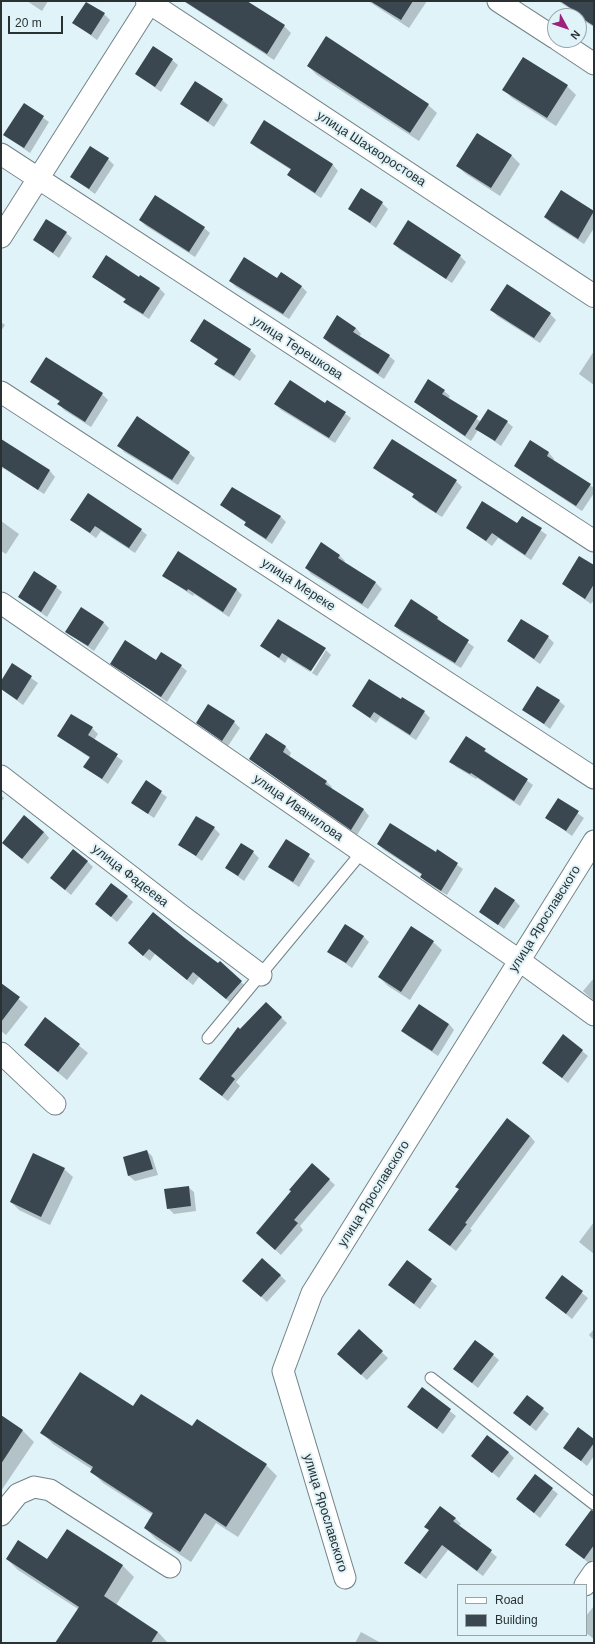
<!DOCTYPE html>
<meta charset="utf-8">
<style>
body{margin:0}
#map{position:relative;width:595px;height:1644px;overflow:hidden;background:#dff3f8;font-family:Helvetica,sans-serif}
canvas{display:block}
.frame{position:absolute;inset:0;border:2px solid #2a3133;pointer-events:none}
.legend{position:absolute;left:457px;top:1584px;width:130px;height:52px;box-sizing:border-box;background:#dff3f8;border:1px solid #97a5a9;margin:0;padding:5px 7px;list-style:none;font-size:12px;color:#2a3133}
.legend li{display:flex;align-items:center;gap:8px;height:20px}
.legend b{width:20px;border:1px solid #97a5a9}
.north{position:absolute;left:547px;top:8px;width:40px;height:40px;box-sizing:border-box;background:#dff3f8;border:1px solid #97a5a9;border-radius:50%;rotate:130deg;font-size:11px;font-weight:700;line-height:16px;text-align:center;color:#2a3133}
.north::after{content:'';display:block;margin:auto;width:14px;height:18px;background:#9b237c;clip-path:polygon(50% 0,100% 100%,50% 72%,0 100%)}
.scale{position:absolute;left:8px;top:16px;width:55px;height:18px;box-sizing:border-box;border:2px solid #2a3133;border-top:0;padding-left:5px;font-size:12px;line-height:14px;white-space:nowrap;color:#2a3133;-webkit-text-stroke:3px #dff3f8;paint-order:stroke}
</style>
<div id="map">
<canvas width="595" height="1644"></canvas>
<div class="frame"></div>
<ul class="legend">
<li><b style="height:5px;background:#fff"></b>Road</li>
<li><b style="height:11px;background:#3b4750"></b>Building</li>
</ul>
<div class="north">N</div>
<div class="scale">20 m</div>
</div>
<script>
const c = document.querySelector('canvas').getContext('2d');
c.lineJoin = 'round';
function fill(path, color) { c.fillStyle = color; c.fill(path, 'evenodd'); }
function stroke(path, color, width, dash) { c.strokeStyle = color; c.lineWidth = width; c.lineCap = dash ? 'butt' : 'round'; c.setLineDash(dash || []); c.stroke(path); }
function drawText(font, color, halo, rows, align = 'center') {
  c.font = font + ' Helvetica,sans-serif'; c.lineWidth = 4; c.setLineDash([]); c.textBaseline = 'middle'; c.strokeStyle = halo; c.fillStyle = color; for (const [text, x, y, turn = 0] of rows) {
    c.save(); c.translate(x, y); c.rotate((+turn || 0) * Math.PI / 180); c.textAlign = isNaN(turn) ? turn : align; if (halo) c.strokeText(text, 0, 0); c.fillText(text, 0, 0); c.restore();
  }
}
const shadow = new Path2D(`
 M27,1H48L42,11Z
 M183,1H246L284,26L291,33L274,60Z
 M368,1H427L409,28Z
 M558,1H594V27L584,21L578,14Z
 M104,14L110,20L97,40L74,23Z
 M524,58L567,86L576,95L556,126L512,98L504,90Z
 M172,60L178,65L161,92L136,74Z
 M308,66L428,105L437,113L419,141L317,75Z
 M222,100L228,105L214,127L181,104Z
 M24,104L49,122L30,153L4,135Z
 M265,122L333,165L338,171L321,198L294,180L288,175L291,170L257,148L252,143Z
 M478,134L512,156L520,164L500,196L466,174L457,166Z
 M108,159L114,165L95,194L71,177Z
 M561,192L594,213V228L584,244L551,223L545,217Z
 M382,203L388,209L376,228L349,209Z
 M140,220L204,228L210,233L195,257L146,226Z
 M66,233L72,238L59,258L34,240Z
 M394,243L460,256L466,262L452,283L399,249Z
 M93,277L140,279L159,288L165,294L149,319L130,307L125,302L126,300Z
 M230,281L301,286L307,292L289,319L236,287Z
 M492,310L550,314L556,320L540,343L497,316Z
 M204,321L250,350L256,356L240,381L221,369L216,364L218,360L191,341Z
 M1,322L5,325L1,331Z
 M356,328L361,334L359,337L389,356L395,361L384,379L330,344L324,338Z
 M594,351V385L579,374Z
 M46,358L102,394L108,400L91,427L64,410L59,404L60,402L31,382Z
 M444,391L450,396L448,399L481,422H507L513,427L501,446L478,430L471,441L415,402Z
 M327,401L351,418L335,443L281,410L275,404H326Z
 M1,439L50,471L55,477L44,494L3,468L1,471Z
 M531,441L549,453L554,459L553,461L594,488V493L582,511L521,471L515,466Z
 M119,446L189,453L195,458L178,485L124,452Z
 M375,468L456,481L462,487L442,517L419,503L413,497L415,495L380,473Z
 M221,505L280,516L286,522L272,544L251,530L245,525L246,523Z
 M522,517L547,535L531,560L498,538L492,546L467,528L517,525Z
 M71,520L141,530L147,535L135,553L101,531L96,538Z
 M1,521L19,534L6,554L1,551Z
 M321,544L340,556L345,561L344,563L376,583L382,589L368,609L311,574L306,568Z
 M178,552L237,590L242,595L229,617L194,594L193,596L163,576Z
 M594,566V603L592,602L591,604L563,584Z
 M56,587L62,592L47,617L19,597Z
 M411,601L438,618L443,624L474,647L461,668L401,632L395,626Z
 M103,622L109,628L94,651L66,632Z
 M548,637L554,643L540,664L508,641Z
 M262,646L324,649L310,672L288,658L285,663Z
 M326,650L331,655L317,676L312,673Z
 M156,661L181,666L187,671L167,702L112,663Z
 M13,665L38,683L23,705L1,689V683Z
 M401,701L424,712L430,718L416,740L380,717L376,723L353,706Z
 M559,701L565,706L550,729L523,709Z
 M208,706L234,722L240,728L228,746L197,723Z
 M92,728L98,734L94,740L123,761L108,784L85,767L90,758L58,736Z
 M266,734L286,747L291,753L289,757L327,782L332,787L331,789L364,810L369,816L357,835L250,759Z
 M466,737L533,785L520,806L477,778L476,779L456,767L451,761Z
 M146,782L167,797L154,818L132,803Z
 M1,795L4,798L1,802Z
 M558,799L584,818L572,836L546,817Z
 M214,828L220,834L202,861L179,844Z
 M44,832L49,838L28,864L3,843Z
 M286,840L315,861L299,887L269,867Z
 M378,844L436,853L438,851L463,869L447,895L427,883L421,877L422,875L384,850Z
 M253,852L259,858L244,881L226,868Z
 M87,861L93,867L71,895L51,878Z
 M127,897L133,902L117,922L96,904Z
 M514,900L520,906L504,929L480,912Z
 M153,913L247,987L232,1004L199,977L193,985L155,954L150,961L135,949Z
 M363,936L369,942L352,968L329,952Z
 M433,942L442,950L410,1000L388,986L379,977Z
 M594,978V1001L583,991Z
 M1,984L28,1007L6,1035L1,1031Z
 M266,1003L287,1023L236,1082L240,1086L228,1101L200,1079L240,1030Z
 M46,1018L88,1053L67,1080L25,1045Z
 M449,1024L454,1030L438,1056L408,1036L403,1031Z
 M582,1051L588,1056L568,1083L543,1063Z
 M530,1136L535,1142L470,1229L472,1230L456,1251L429,1230Z
 M147,1151L152,1156L158,1175L135,1181L129,1176L124,1157Z
 M312,1164L335,1185L300,1226L303,1230L281,1255L263,1239L292,1192Z
 M64,1169L73,1177L50,1225L19,1210L11,1202Z
 M188,1187L194,1192L196,1211L174,1214L168,1208Z
 M594,1222V1254L579,1242Z
 M407,1261L437,1286L420,1309L395,1290Z
 M280,1275L286,1281L267,1302L249,1286Z
 M562,1277L588,1298L572,1319L546,1298Z
 M594,1329V1340L589,1335Z
 M359,1331L388,1358L367,1380L344,1359Z
 M493,1355L499,1360L478,1388L454,1369Z
 M422,1389L456,1416L443,1434L414,1412Z
 M527,1396L549,1414L536,1431L514,1413Z
 M133,1407L192,1428L266,1465L277,1476L238,1537L216,1523L191,1562L156,1539L145,1528L153,1515L103,1483L92,1472L93,1470L53,1444L42,1433Z
 M1,1417L23,1431L34,1442L1,1491Z
 M594,1440V1456L587,1466L564,1447Z
 M508,1452L514,1458L499,1478L472,1456Z
 M535,1475L558,1494L540,1518L517,1499Z
 M455,1518L461,1524L459,1526L497,1557L483,1576L448,1550L426,1579L406,1563L430,1531L425,1526Z
 M594,1524V1558L590,1564L567,1545Z
 M67,1530L123,1566L134,1577L116,1605L158,1632L168,1643H57L78,1609L18,1570L7,1559L47,1560Z
 M594,1606V1639L586,1633V1616Z
 M361,1632L381,1643H355Z`);
const building = new Path2D(`
 M184,1H247L285,25L267,54Z
 M370,1H413L401,20Z
 M560,1H594V26L577,15L578,13Z
 M86,2L105,13L91,35L72,23Z
 M326,36L429,104L410,133L307,66Z
 M153,46L173,59L155,87L135,74Z
 M523,57L568,85L547,118L502,90Z
 M195,81L223,99L208,122L180,104Z
 M24,103L44,116L24,148L3,135Z
 M264,120L333,164L315,193L287,175L291,169L250,143Z
 M477,133L512,155L491,188L456,166Z
 M90,146L109,158L89,189L70,177Z
 M361,188L383,202L370,223L348,209Z
 M561,190L594,211L578,239L544,217Z
 M155,195L205,227L189,252L139,220Z
 M46,219L67,232L53,253L33,240Z
 M408,220L461,255L446,279L393,244Z
 M106,255L139,277L140,275L160,288L143,314L123,302L126,299L92,277Z
 M244,257L277,278L281,272L302,286L283,314L229,281Z
 M507,284L551,313L534,338L490,310Z
 M337,315L356,328L353,332L390,355L378,374L323,338Z
 M204,319L251,349L234,376L214,364L218,359L190,341Z
 M46,357L103,393L85,422L57,404L60,401L30,382Z
 M428,379L445,390L442,394L478,416L465,436L414,402Z
 M290,380L325,403L327,400L346,412L329,438L274,404Z
 M488,409L508,421L495,441L475,429Z
 M137,416L190,452L172,480L117,446Z
 M1,439L50,470L38,490L1,466Z
 M392,439L457,480L436,513L412,497L414,494L373,468Z
 M530,440L549,452L547,456L591,484L576,506L514,466Z
 M232,487L281,516L266,539L244,525L246,522L220,505Z
 M88,493L142,529L129,548L95,526L90,533L70,520Z
 M482,501L517,523L522,516L542,528L525,555L492,533L486,541L466,528Z
 M321,542L340,555L338,558L376,582L362,604L305,568Z
 M178,551L237,589L223,612L188,589L187,591L162,576Z
 M579,556L594,565V584L585,599L562,584Z
 M34,571L57,586L41,612L18,597Z
 M411,599L438,617L437,619L469,640L455,663L394,626Z
 M81,607L104,622L88,646L65,632Z
 M278,619L326,648L311,671L282,653L279,658L260,646Z
 M521,619L549,636L534,659L507,641Z
 M125,640L156,660L161,652L182,665L161,697L110,664Z
 M12,663L32,676L17,700L1,689V681Z
 M369,679L401,699L402,697L425,711L410,735L374,712L370,718L352,706Z
 M537,686L560,700L544,724L522,710Z
 M208,704L235,721L222,741L196,723Z
 M71,714L93,727L88,735L118,754L102,779L83,767L90,757L57,736Z
 M266,733L286,746L283,752L327,781L325,784L364,809L351,830L249,759Z
 M466,736L486,749L484,751L528,779L514,801L471,773L470,774L449,762Z
 M146,780L162,791L148,814L131,803Z
 M558,798L579,811L566,831L545,818Z
 M24,815L44,832L22,859L2,843Z
 M196,816L215,827L196,856L178,845Z
 M390,823L436,852L437,849L458,863L441,891L420,877L422,874L377,844Z
 M286,839L310,854L293,882L268,867Z
 M241,843L254,851L238,876L225,868Z
 M73,849L88,861L65,890L50,878Z
 M111,883L128,896L111,917L95,904Z
 M495,887L515,900L498,925L479,912Z
 M153,912L186,939L218,963L220,961L242,981L226,999L193,972L187,980L149,949L143,956L128,943Z
 M345,924L364,936L346,963L327,952Z
 M411,926L434,941L401,992L378,977Z
 M1,983L20,997L1,1022Z
 M266,1002L282,1017L231,1076L235,1079L222,1096L199,1079L238,1027L240,1029Z
 M419,1004L449,1024L432,1051L401,1031Z
 M45,1017L80,1044L58,1072L24,1045Z
 M563,1034L583,1050L562,1078L542,1063Z
 M507,1118L530,1136L465,1223L467,1224L450,1246L428,1230L459,1189L455,1187Z
 M147,1150L153,1169L128,1176L123,1157Z
 M33,1153L65,1168L41,1217L10,1202Z
 M312,1163L330,1179L294,1220L298,1223L275,1250L256,1233L291,1191L289,1190Z
 M189,1186L191,1206L167,1209L164,1189Z
 M262,1258L281,1275L261,1297L242,1281Z
 M407,1260L432,1279L414,1304L388,1285Z
 M562,1275L583,1291L566,1314L545,1298Z
 M359,1329L383,1351L361,1375L337,1354Z
 M475,1340L494,1354L472,1383L453,1369Z
 M80,1372L133,1406L141,1394L192,1426L197,1419L267,1464L226,1527L205,1513L180,1552L144,1528L153,1513L90,1472L93,1467L40,1433Z
 M422,1387L451,1409L437,1429L407,1407Z
 M527,1395L544,1408L530,1426L513,1413Z
 M1,1415L23,1430L1,1464Z
 M578,1427L594,1439V1443L581,1461L563,1448Z
 M487,1435L509,1452L492,1473L471,1456Z
 M535,1474L553,1488L534,1513L516,1499Z
 M440,1506L456,1518L453,1521L492,1550L477,1571L442,1545L420,1574L404,1563L429,1530L424,1527Z
 M591,1510L594,1511V1545L584,1559L565,1545Z
 M67,1529L123,1565L104,1596L158,1632L151,1643H55L79,1607L6,1559L18,1540L47,1559Z`);
const service = new Path2D(`
 M208,1038L362,852
 M431,1378L594,1504`);
const minor = new Path2D(`
 M498,1L555,38
 M558,40L594,64
 M1,154L594,541
 M1,237L151,1
 M1,392L594,778
 M1,603L520,961L594,1015
 M1,776L181,915L261,975
 M1,1053L55,1104
 M1,1515L18,1494L34,1487L50,1490L170,1567
 M345,1578L283,1371L312,1293L594,841
 M585,1585L594,1572`);
const tertiary = new Path2D(`
 M147,1L594,296`);
const streetNames = [
 ["улица Шахворостова",371,149,33],
 ["улица Терешкова",297,348,33],
 ["улица Мереке",298,585,33],
 ["улица Иванилова",298,808,35],
 ["улица Фадеева",130,876,38],
 ["улица Ярославского",545,919,-58],
 ["улица Ярославского",374,1194,-58],
 ["улица Ярославского",325,1513,73]
];
fill(shadow, '#0003');
fill(building, '#3b4750');
stroke(service, '#728388', 13);
stroke(minor, '#728388', 23);
stroke(tertiary, '#728388', 24);
stroke(service, '#fff', 11);
stroke(minor, '#fff', 21);
stroke(tertiary, '#fff', 22);
drawText('13px', '#2a3133', '#dff3f8', streetNames);
</script>
